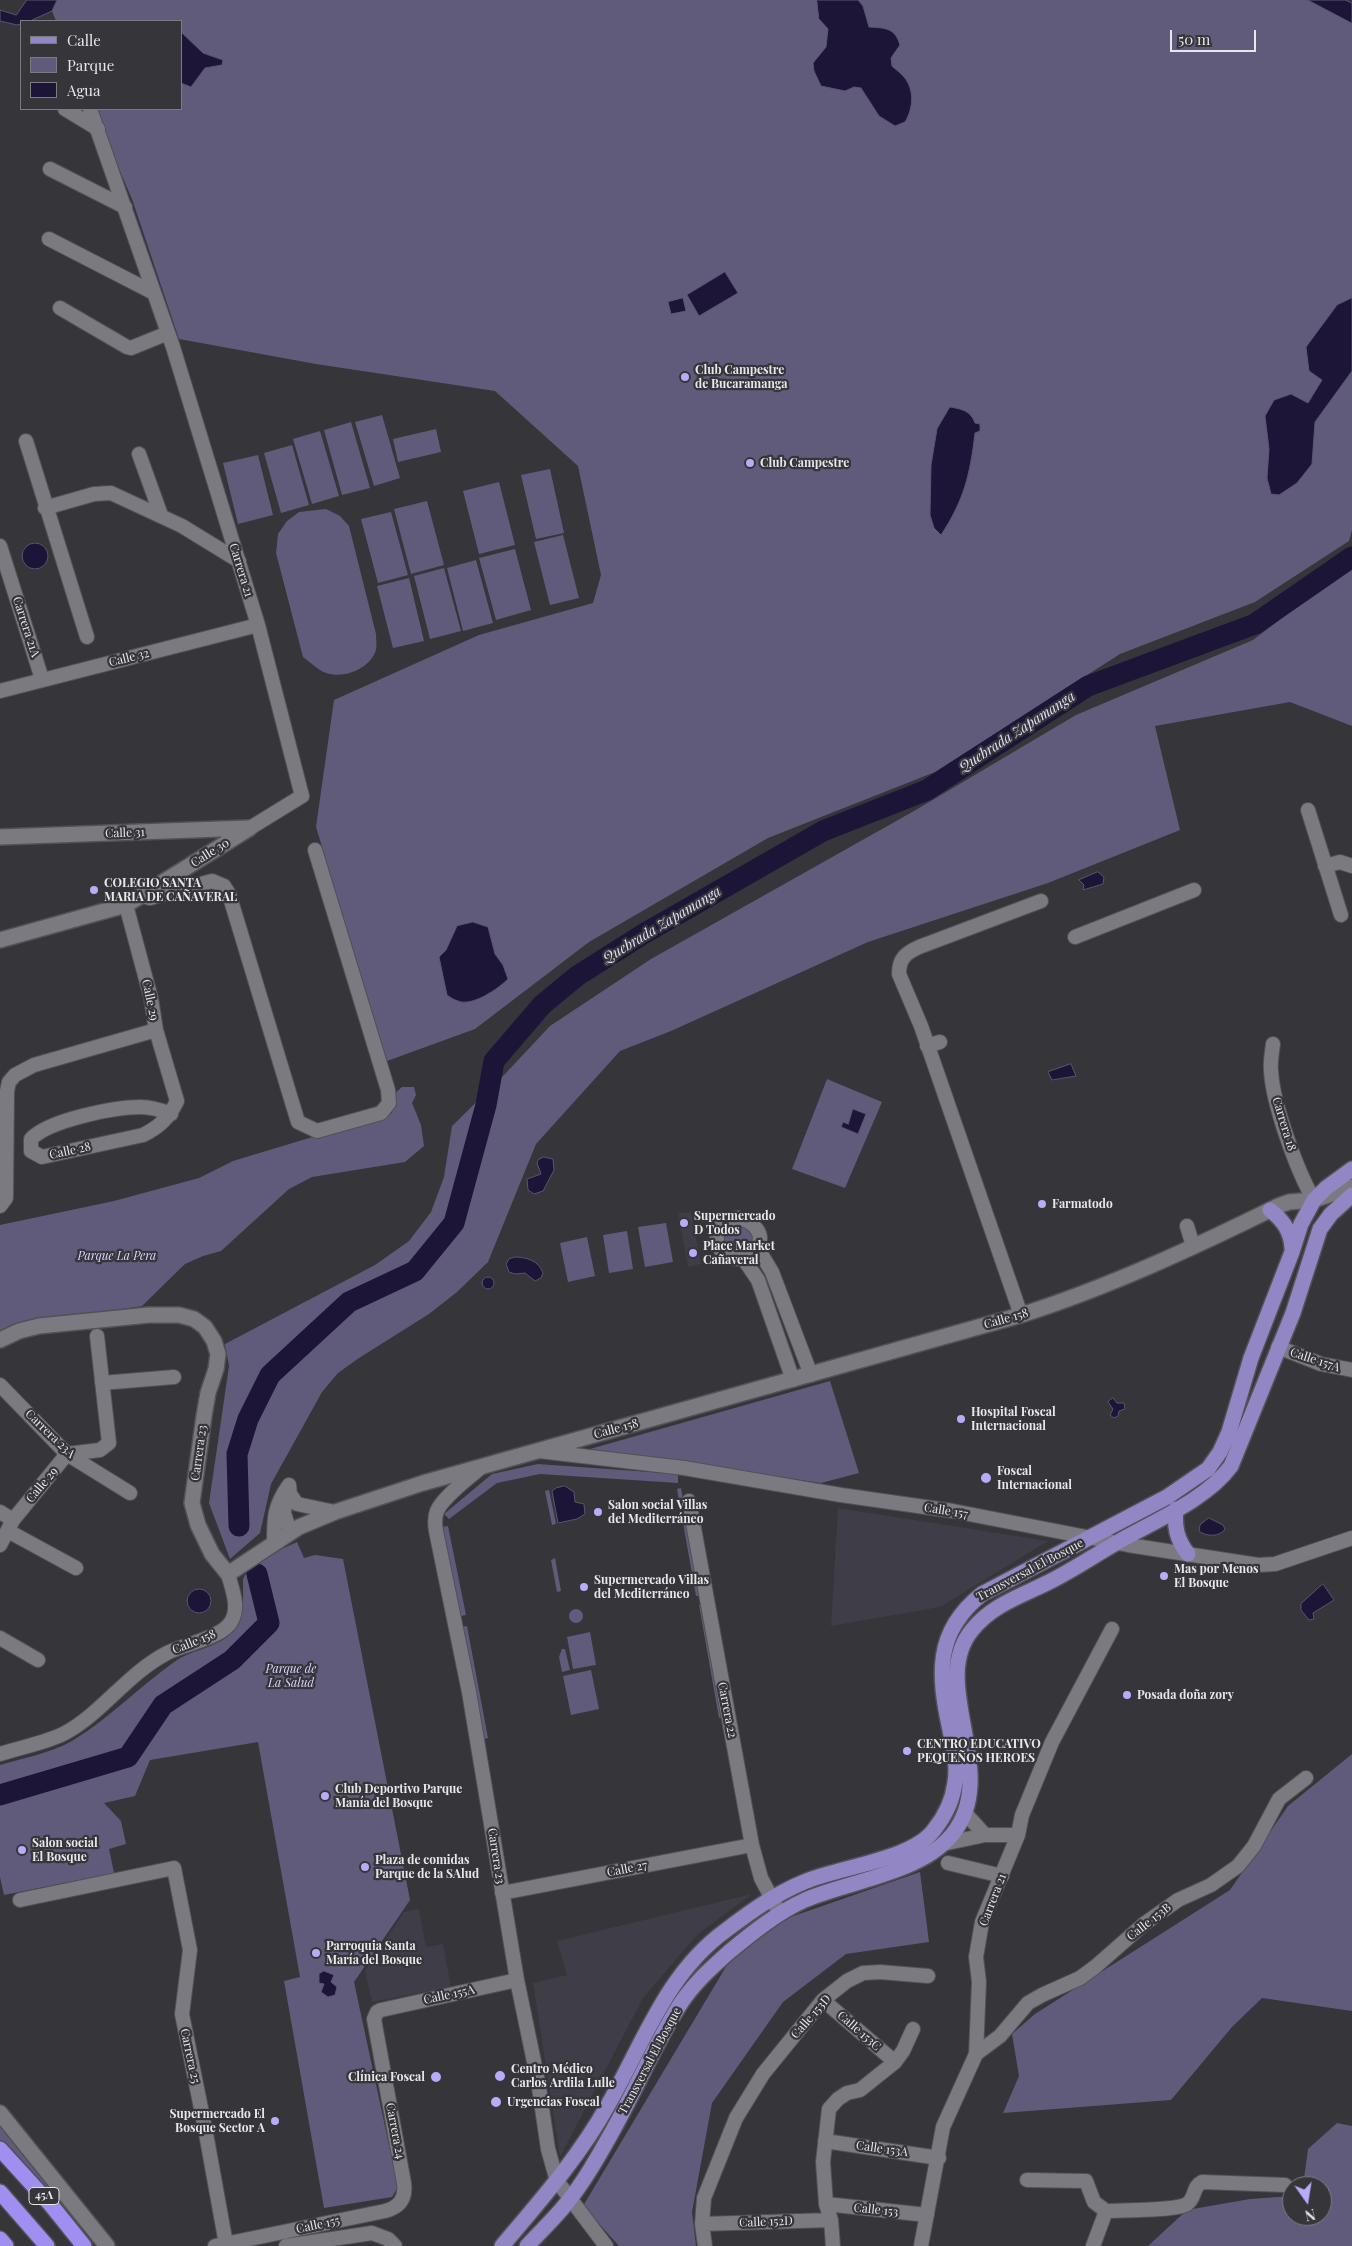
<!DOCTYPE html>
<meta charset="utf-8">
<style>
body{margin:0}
#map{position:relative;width:1352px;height:2246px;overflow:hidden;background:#35353a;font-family:"Playfair Display",serif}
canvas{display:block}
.legend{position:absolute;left:20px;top:20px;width:162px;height:90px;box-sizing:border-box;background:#35353a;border:1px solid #7c7c80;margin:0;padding:6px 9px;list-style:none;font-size:15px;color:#e7e7ea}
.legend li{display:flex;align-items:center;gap:10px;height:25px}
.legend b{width:25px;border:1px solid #7c7c80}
.north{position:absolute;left:1282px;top:2176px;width:50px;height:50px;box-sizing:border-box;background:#35353a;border:1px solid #7c7c80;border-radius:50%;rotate:167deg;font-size:14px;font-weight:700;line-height:20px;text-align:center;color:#e7e7ea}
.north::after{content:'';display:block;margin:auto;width:18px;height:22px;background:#b8abf7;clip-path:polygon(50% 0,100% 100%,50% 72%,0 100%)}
.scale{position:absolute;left:1170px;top:30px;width:86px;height:22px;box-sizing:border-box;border:2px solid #e7e7ea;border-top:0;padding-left:6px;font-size:15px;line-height:18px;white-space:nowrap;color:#e7e7ea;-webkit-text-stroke:4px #35353a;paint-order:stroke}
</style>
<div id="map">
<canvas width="1352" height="2246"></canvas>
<ul class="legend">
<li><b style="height:6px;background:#9286c4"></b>Calle</li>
<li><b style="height:14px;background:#605b7b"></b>Parque</li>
<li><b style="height:14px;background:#1d1538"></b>Agua</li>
</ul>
<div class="north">N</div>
<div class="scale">50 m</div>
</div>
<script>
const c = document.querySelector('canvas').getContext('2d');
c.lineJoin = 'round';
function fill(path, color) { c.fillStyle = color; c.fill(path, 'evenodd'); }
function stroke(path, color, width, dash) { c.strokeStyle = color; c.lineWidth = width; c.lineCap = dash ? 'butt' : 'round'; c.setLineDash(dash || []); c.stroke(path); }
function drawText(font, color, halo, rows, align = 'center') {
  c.font = font + ' "Playfair Display",serif'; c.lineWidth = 4.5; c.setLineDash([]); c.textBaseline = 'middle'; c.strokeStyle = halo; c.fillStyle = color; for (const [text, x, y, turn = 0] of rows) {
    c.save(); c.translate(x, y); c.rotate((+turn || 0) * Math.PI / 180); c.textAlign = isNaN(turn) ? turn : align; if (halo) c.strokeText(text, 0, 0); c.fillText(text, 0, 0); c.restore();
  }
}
const built = new Path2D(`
 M691,1212L701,1264L688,1267L678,1213Z
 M838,1508L1048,1541L940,1607L831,1626Z
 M752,1894L697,1935L643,1998L560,2157L533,1983L567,1975L557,1941Z
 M419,1909L426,1947L443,1944L451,1987L372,2002L365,1971L404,1912Z`);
const green = new Path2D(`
 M57,0H1308L1352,23V530L1349,541L1255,602L1120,654L935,772L768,838L589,942L475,1029L387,1061L316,827L334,700L479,635L593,603L601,575L578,466L495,391L316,364L179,339L132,199L93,109H181V21H56L52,11Z
 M382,415L400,478L374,486L355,422Z
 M351,422L370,488L342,495L324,430Z
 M436,429L441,452L398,462L393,439Z
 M320,431L339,496L312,504L293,439Z
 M292,445L309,505L281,513L264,453Z
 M258,455L273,515L238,524L223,463Z
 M550,469L564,533L536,539L521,475Z
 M499,482L515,545L479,554L463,491Z
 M427,501L444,565L411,574L394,509Z
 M326,509L340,516L349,526L376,634C376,639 377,646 376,650C370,669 344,679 326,673C318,670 310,662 303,657L276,553L278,534L287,521L299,512Z
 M391,512L408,575L378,583L361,519Z
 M563,535L579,598L550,605L534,542Z
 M515,549L531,610L496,620L479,558Z
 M476,560L493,623L463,631L447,568Z
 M1352,565V726L1290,702L1155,726L1180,830L1048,883L868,942L671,1031L620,1051L536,1144L488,1262L457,1292L429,1314L359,1358L338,1373L322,1392L271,1484L260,1533L230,1559L209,1503L229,1366L225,1344L375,1265L409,1241L431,1212L444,1177L452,1126L505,1074L550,1026L651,959L914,811L1076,715L1253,640Z
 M444,568L461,631L430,639L414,576Z
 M409,578L424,641L393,648L377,586Z
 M827,1079L882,1102L845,1188L792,1169Z
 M402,1087H414L416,1095L412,1103L421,1125L424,1146L405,1162L312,1177L289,1189L221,1251L203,1256L185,1264L142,1306L77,1316L0,1333V1225L114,1201L199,1178L233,1161L392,1113L394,1094Z
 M742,1221L756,1240L734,1257L719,1235L721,1229Z
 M666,1223L673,1262L645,1267L638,1227Z
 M627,1231L633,1269L609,1273L603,1235Z
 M587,1237L595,1276L568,1282L560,1243Z
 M830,1381L859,1473L821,1483L590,1449Z
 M538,1464L678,1474V1483L540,1474L497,1483L449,1519L444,1514L492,1474Z
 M681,1488L701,1595L696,1596L677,1489Z
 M549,1490L556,1524L552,1525L545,1491Z
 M448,1526L466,1615L461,1616L443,1527Z
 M297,1542L304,1558L315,1555L343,1559L410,1900L354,1982L398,2187L392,2197L324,2208L284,1981L300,1977L258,1742L150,1760L135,1796L104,1803L121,1821L126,1844L109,1849L114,1873L4,1895L0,1877V1765C23,1758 51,1753 72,1741C110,1718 141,1685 177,1660C194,1649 221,1647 234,1630C245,1615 243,1597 243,1579L245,1575L269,1555Z
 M555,1558L561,1591L557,1592L551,1560Z
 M703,1604L724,1717L719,1718L699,1605Z
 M569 1616a7 7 0 1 1 14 0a7 7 0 1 1-14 0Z
 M467,1626L488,1738L484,1739L462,1627Z
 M590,1632L596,1665L573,1669L567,1637Z
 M562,1649H565L570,1670L562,1672L559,1657Z
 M591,1670L599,1709L571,1715L563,1676Z
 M1352,1754V2011L1262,1998L1232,2027L1171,2100L1003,2113L1019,2076L1012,2034L1035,2014L1230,1890L1288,1806Z
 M920,1872L929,1942L846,1954L783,2002L712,2103L692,2212L696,2246H619L583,2206L730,1960L782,1920Z
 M0,2122L98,2242L75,2223L0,2149Z
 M1337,2123L1352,2126V2246H1148L1187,2210L1250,2199L1292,2196V2216H1322V2186H1303L1308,2149Z`);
const water = new Path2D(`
 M27,0H57L52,11L30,21H21V24L17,25L0,21V10L16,15Z
 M817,0H858L863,6L869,27C886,28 895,28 900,45L891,58L892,66C896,70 901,73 904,77C915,90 913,109 905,122L895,126L879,116L861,88L854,87L845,91L821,86L814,71L813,63L826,47L828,29L819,19Z
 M1308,0H1345L1352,3V23Z
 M181,32L203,53L223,60L222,65L205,68L191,87L181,83Z
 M725,272L738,293L699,316L687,295Z
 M683,298L686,311L671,314L668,302Z
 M1352,298V371L1315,422L1312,464L1297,483L1279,495L1271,494L1267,478L1269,449L1265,416L1274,400L1291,394L1308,403L1322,380L1309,371L1306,347L1337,305Z
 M950,407C962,409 971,411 975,423L980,424V431L975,433C970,475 964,500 941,535L934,528L930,515L931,465L937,429Z
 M22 556a13 13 0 1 1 26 0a13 13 0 1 1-26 0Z
 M1098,872L1104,877L1103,884L1083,890L1084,885L1079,880Z
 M473,922L488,927L495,954L503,965L508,979C498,989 472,1007 458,1001C454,1000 450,997 447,995L439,957L446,950L457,926Z
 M1071,1064L1076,1076L1052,1080L1048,1072Z
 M853,1109L866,1114L858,1134L841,1127L843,1122L848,1124Z
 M544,1157L553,1159L554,1170L543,1191L534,1194L528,1190L527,1179L541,1174L537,1163L538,1160Z
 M515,1257C527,1257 539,1261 543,1273L541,1278L535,1281L525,1273L515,1274L509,1272L506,1264L509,1259Z
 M482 1283a6 6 0 1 1 12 0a6 6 0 1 1-12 0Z
 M1113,1398L1117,1403H1124L1125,1409L1119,1411L1118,1416L1114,1418L1110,1415L1113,1409L1108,1402Z
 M565,1486L574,1492L575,1502L584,1504L585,1514L577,1519L558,1523L552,1491L556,1488Z
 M1209,1518L1223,1525L1225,1529C1220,1537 1206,1537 1199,1531L1200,1525Z
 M1323,1584L1334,1600L1313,1613L1314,1619L1309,1620L1301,1610V1604Z
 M187 1601a12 12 0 1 1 24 0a12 12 0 1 1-24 0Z
 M324,1971L334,1975L331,1982L337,1987L335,1995L328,1997L321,1992L324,1984L319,1983V1974Z`);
const river = new Path2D(`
 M239,1526L237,1454L248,1419L270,1375L349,1302L415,1271L454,1223L486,1105L494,1061L542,1005L577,976L645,933L823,831L927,790L1088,686L1255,624L1352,557
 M0,1795L128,1757L163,1705L232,1660L269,1623L257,1574`);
const street = new Path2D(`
 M65,109L98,129
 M90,109L173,347L258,625L302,796L250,828
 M50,169L125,207
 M49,239L154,293
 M60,308L127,347L131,348L168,333
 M26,441L87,637
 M139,454L161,515
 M45,508L94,494L111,493L182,526L239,561
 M0,546L42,679
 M0,691L258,625
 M1308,810L1341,915
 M1325,866L1340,862L1352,866
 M143,896L150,898L212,881L224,886L229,894L298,1122L317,1131L381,1113L389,1103L388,1090L315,850
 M126,905L151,998L156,1030L177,1101C169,1118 159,1127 143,1135L42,1157L31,1151V1139C49,1120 115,1107 141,1107C152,1107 161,1110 171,1114
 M1075,937L1194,890
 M1273,1044C1272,1053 1270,1062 1271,1071C1273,1105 1297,1171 1314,1200
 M927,1046L940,1042
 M0,1206L6,1198L7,1091L9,1082L15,1075L34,1065L156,1030
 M738,1218C753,1221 769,1236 754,1250C725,1280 696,1224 738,1218Z
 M1187,1226L1193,1246
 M757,1247L772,1272L811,1375
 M743,1258L758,1280L793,1380
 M1021,1315L921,1026L899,974C899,958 906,953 919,947L1041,901
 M1278,1347L1321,1364L1352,1370
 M102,1383L174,1377
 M0,1385L67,1454L130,1493
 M539,1451L684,1468L841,1495L953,1511L1128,1545L1258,1565L1275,1564L1352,1538
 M480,1468C468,1479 443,1497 437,1511C434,1518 435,1525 436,1531L469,1692L517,1980L538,2081L548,2149L557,2181L606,2246
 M289,1485L290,1494L297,1504L335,1512
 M286,1495L284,1513L290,1532
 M689,1501L752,1845L761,1878L780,1914
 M0,1512L13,1520
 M8,1531L76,1568
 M274,1543C274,1518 274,1506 289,1485
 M0,1545L13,1520L67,1454L100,1450L109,1443L97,1336
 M0,1638L38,1660
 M0,1754C21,1747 46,1743 65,1733C102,1713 127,1674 167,1653C185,1644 221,1638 231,1622C240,1607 232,1589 228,1574
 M965,1813L985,1835
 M943,1844L985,1835H1018
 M948,1863L1002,1876
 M502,1893L752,1845
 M20,1900L174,1868L190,1950L182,2014L205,2128L226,2244
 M823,2000L895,2062
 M976,2054L1000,2036L1028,2003L1042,1995L1080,1978L1095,1967L1144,1924L1178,1900L1211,1885L1238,1866L1254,1846L1279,1799L1306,1778
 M825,2141L939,2158
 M1027,2180L1086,2181L1094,2202L1106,2211C1121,2210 1176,2211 1187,2204C1196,2198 1192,2187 1202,2182L1285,2185
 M826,2204L927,2215
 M702,2224L831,2220
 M215,2246L385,2211C400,2207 406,2198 404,2183L374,2019L377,2012L381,2010L517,1980
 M286,2246L372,2233L388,2239L395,2246
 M705,2246L702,2224L704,2198L736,2118L763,2074L823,2000L847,1981L863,1973L880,1972L928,1976
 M833,2246L831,2220L826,2204L823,2162L829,2109L838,2099L847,2093L860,2090L895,2062L903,2051L913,2029
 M921,2246L943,2127L976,2054L979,1982L976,1957L982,1922L1018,1835L1022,1815L1052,1742L1112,1629
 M1093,2246L1106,2211`);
const secondary = new Path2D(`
 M0,837L248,828
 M0,940L126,905L250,828
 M0,1340L19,1331L39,1326L149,1315H179L194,1319L205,1327L214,1341L218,1354L216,1369L208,1393L204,1416L192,1503L198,1525L212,1554L228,1574L299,1527L335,1512L423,1483L1021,1315C1109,1287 1195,1247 1278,1206L1289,1202L1314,1200L1352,1187
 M0,2113L107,2246`);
const primary = new Path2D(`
 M1270,1210C1283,1220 1291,1231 1292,1248
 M1176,1509C1174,1527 1177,1540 1188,1554
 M502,2246C540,2201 579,2157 608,2105C643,2044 666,1974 725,1931C750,1912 775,1894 804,1882C838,1867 912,1860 934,1830C945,1816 953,1800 955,1782C958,1765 953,1747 950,1730C938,1675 934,1632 982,1594L1167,1497L1208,1469L1220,1452L1229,1432L1251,1358L1292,1252L1301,1224L1314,1200L1326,1188L1352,1169
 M527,2246C540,2232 554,2219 566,2204C584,2182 598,2157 612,2132C635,2091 654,2046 679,2006C692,1985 711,1968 729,1952C752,1933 778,1912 805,1900C851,1880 928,1873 957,1828C997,1767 929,1682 972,1630C992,1605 1021,1596 1049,1582C1073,1570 1095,1555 1118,1542C1154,1521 1206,1500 1231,1466L1293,1313L1320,1229L1331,1214L1352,1195`);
const highway = new Path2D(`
 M0,2149L51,2205L84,2246
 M0,2192L47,2246
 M0,2239L6,2246`);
const markers = [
 [685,377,5,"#b8abf7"],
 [750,463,5,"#b8abf7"],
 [94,890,5,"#b8abf7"],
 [1042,1204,5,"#b8abf7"],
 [684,1223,5,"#b8abf7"],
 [693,1253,5,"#b8abf7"],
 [961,1419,5,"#b8abf7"],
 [986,1478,6,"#b8abf7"],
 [598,1512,5,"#b8abf7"],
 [1164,1576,5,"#b8abf7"],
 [584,1587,5,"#b8abf7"],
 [1127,1695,5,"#b8abf7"],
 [907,1751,5,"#b8abf7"],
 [325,1796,5,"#b8abf7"],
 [22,1850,5,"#b8abf7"],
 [365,1867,5,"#b8abf7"],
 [316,1953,5,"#b8abf7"],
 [500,2076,6,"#b8abf7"],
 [436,2077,6,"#b8abf7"],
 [496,2102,6,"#b8abf7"],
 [275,2121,5,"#b8abf7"]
];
const shields = [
 [44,2196,30]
];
const shieldNames = [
 ["45A",44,2196]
];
const poiNames = [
 ["Club Campestre",695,370],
 ["de Bucaramanga",695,384],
 ["Club Campestre",760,463],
 ["COLEGIO SANTA",104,883],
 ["MARIA DE CAÑAVERAL",104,897],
 ["Farmatodo",1052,1204],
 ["Supermercado",694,1216],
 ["D Todos",694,1230],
 ["Place Market",703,1246],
 ["Cañaveral",703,1260],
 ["Hospital Foscal",971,1412],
 ["Internacional",971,1426],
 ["Foscal",997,1471],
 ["Internacional",997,1485],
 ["Salon social Villas",608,1505],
 ["del Mediterráneo",608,1519],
 ["Mas por Menos",1174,1569],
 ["El Bosque",1174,1583],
 ["Supermercado Villas",594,1580],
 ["del Mediterráneo",594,1594],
 ["Posada doña zory",1137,1695],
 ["CENTRO EDUCATIVO",917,1744],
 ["PEQUEÑOS HEROES",917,1758],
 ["Club Deportivo Parque",335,1789],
 ["Manía del Bosque",335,1803],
 ["Salon social",32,1843],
 ["El Bosque",32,1857],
 ["Plaza de comidas",375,1860],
 ["Parque de la SAlud",375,1874],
 ["Parroquia Santa",326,1946],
 ["María del Bosque",326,1960],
 ["Centro Médico",511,2069],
 ["Carlos Ardila Lulle",511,2083],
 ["Clínica Foscal",425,2077,"right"],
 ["Urgencias Foscal",507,2102],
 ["Supermercado El",265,2114,"right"],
 ["Bosque Sector A",265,2128,"right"]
];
const streetNames = [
 ["Carrera 21",241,570,73],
 ["Carrera 21A",26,627,72],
 ["Calle 32",129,658,-14],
 ["Calle 31",125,833,-2],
 ["Calle 30",210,853,-32],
 ["Calle 29",150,1000,78],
 ["Carrera 18",1284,1124,73],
 ["Calle 28",70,1151,-12],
 ["Calle 158",1006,1319,-16],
 ["Calle 157A",1315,1360,18],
 ["Calle 158",616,1429,-15],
 ["Carrera 23A",50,1434,44],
 ["Carrera 23",199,1453,-82],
 ["Calle 29",42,1485,-50],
 ["Calle 157",946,1511,9],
 ["Transversal El Bosque",1030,1570,-28],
 ["Calle 158",194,1642,-22],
 ["Carrera 22",727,1710,79],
 ["Carrera 23",496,1856,81],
 ["Calle 27",627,1869,-11],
 ["Carrera 21",993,1900,-69],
 ["Calle 153B",1149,1922,-38],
 ["Calle 155A",449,1995,-12],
 ["Calle 153D",811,2017,-49],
 ["Calle 153C",859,2031,41],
 ["Carrera 25",190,2056,78],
 ["Transversal El Bosque",650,2061,-62],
 ["Carrera 24",395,2131,79],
 ["Calle 153A",882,2149,8],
 ["Calle 153",876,2210,6],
 ["Calle 152D",766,2222,-2],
 ["Calle 155",318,2225,-12]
];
const parkNames = [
 ["Parque La Pera",117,1256],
 ["Parque de",291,1669],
 ["La Salud",291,1683]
];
const waterNames = [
 ["Quebrada Zapamanga",1017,732,-33],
 ["Quebrada Zapamanga",662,925,-31]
];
fill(built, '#3f3d48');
fill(green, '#605b7b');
fill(water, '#1d1538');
stroke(water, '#5a546d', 1);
stroke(river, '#1d1538', 21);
stroke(street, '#525155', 16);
stroke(secondary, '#525155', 18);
stroke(primary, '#525155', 18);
stroke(highway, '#525155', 18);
stroke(street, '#7b7a80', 14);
stroke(secondary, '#7b7a80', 15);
stroke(primary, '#9286c4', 15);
stroke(highway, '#a18ef1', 15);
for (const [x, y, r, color] of markers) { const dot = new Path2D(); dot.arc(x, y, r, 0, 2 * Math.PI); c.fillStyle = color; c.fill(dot); stroke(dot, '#35353a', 2); }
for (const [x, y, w] of shields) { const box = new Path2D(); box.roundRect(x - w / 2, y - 8.5, w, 17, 4); c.fillStyle = '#35353a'; c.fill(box); stroke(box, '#e7e7ea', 1); }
drawText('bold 11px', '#e7e7ea', null, shieldNames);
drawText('bold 12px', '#e7e7ea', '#35353a', poiNames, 'left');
drawText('12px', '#e7e7ea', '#35353a', streetNames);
drawText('italic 12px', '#dad5fe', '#35353a', parkNames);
drawText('italic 14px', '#e4e0fc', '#35353a', waterNames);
</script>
